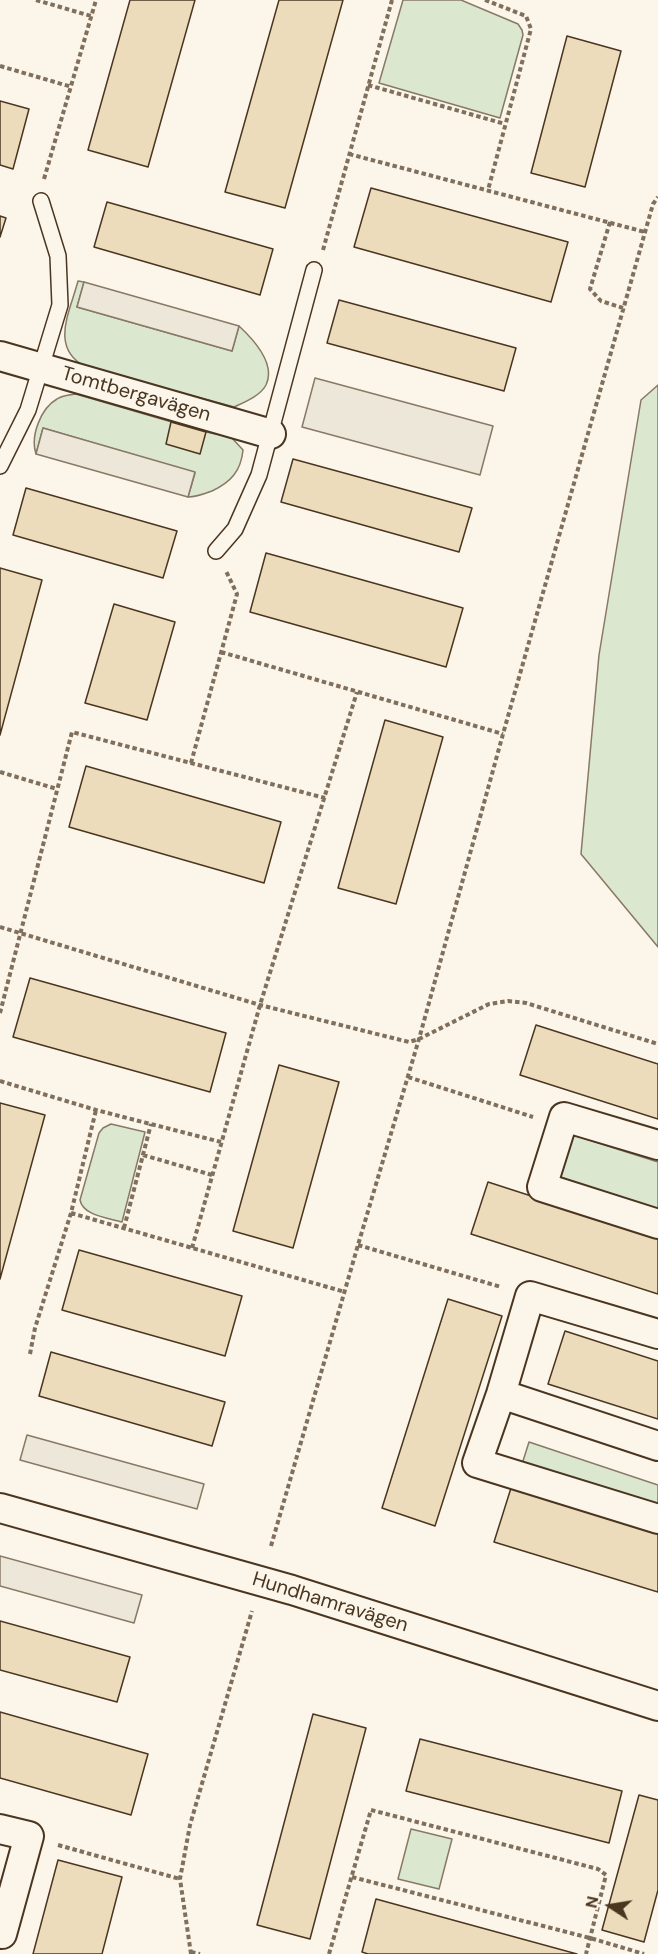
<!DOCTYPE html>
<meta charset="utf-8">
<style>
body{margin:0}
#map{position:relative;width:658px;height:1954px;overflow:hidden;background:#fbf6e9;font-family:"DM Sans",sans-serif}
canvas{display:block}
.north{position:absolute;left:580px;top:1876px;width:60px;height:60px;-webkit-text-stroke:4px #fbf6e9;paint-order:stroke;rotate:282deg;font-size:16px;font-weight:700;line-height:24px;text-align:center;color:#4a3520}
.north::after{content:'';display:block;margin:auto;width:21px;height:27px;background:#4a3520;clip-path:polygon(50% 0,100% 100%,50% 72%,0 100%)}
</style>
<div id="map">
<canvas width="658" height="1954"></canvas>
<div class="north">N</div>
</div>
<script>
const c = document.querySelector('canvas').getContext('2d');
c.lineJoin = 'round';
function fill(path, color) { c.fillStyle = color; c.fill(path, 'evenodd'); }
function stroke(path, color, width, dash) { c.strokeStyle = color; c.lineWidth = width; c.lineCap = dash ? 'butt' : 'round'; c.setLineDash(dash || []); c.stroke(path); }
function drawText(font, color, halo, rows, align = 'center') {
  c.font = font + ' "DM Sans",sans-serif'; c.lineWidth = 4.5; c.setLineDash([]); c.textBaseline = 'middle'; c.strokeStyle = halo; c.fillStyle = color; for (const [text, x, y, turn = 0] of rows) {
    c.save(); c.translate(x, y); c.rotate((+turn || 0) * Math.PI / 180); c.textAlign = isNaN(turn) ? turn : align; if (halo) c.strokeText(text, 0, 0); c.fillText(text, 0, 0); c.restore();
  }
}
const green = new Path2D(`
 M403,0H461L518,24L522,30L523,35L500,118L379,83Z
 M78,281L84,282L77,307L232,351L239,326C253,339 276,364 266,385C260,396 245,402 234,407L86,367C49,348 70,312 78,281Z
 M658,385V947L581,854L599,655L641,400Z
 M76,394L206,432L231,437L243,450C241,471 231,482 212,491C204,494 197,497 188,497L195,473L43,428L36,454C30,436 41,408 57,399C63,395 69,395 76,394Z
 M111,1124L145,1132L122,1222C109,1218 83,1216 80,1200L99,1133L103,1128Z
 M570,1134L658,1162V1211L556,1178Z
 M529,1442L658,1485V1530L516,1483Z
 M411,1829L452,1839L439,1889L398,1879Z`);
const parking = new Path2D(`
 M84,282L239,326L232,351L77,307Z
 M315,378L493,426L480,475L302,427Z
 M43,428L195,472L188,497L36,454Z
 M27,1435L204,1484L197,1509L20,1460Z
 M0,1556L142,1595L134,1623L0,1586Z`);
const building = new Path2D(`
 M130,0H195L148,167L88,150Z
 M279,0H343L285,208L225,192Z
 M567,36L621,51L585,187L531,173Z
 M0,101L29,109L13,169L0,165Z
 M371,188L568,242L551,302L354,247Z
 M107,202L273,249L260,295L94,247Z
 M0,216L6,218L0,237Z
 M339,300L516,348L504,391L327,343Z
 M171,422L206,432L200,454L166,444Z
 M293,459L472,508L459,552L281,502Z
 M26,488L177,531L163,578L13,535Z
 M266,553L463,608L446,667L250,612Z
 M0,568L42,580L0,735Z
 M114,604L175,622L147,720L85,703Z
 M385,720L443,737L396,904L338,888Z
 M86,766L281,822L264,883L69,827Z
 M30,978L226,1033L210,1092L13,1037Z
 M536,1025L658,1064V1119L520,1075Z
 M279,1065L339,1082L293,1248L233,1231Z
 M0,1103L45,1115L0,1279Z
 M488,1182L658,1237V1294L471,1234Z
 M79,1250L242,1296L225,1356L62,1310Z
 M448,1299L502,1316L435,1526L382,1508Z
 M565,1331L658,1361V1419L548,1384Z
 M51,1352L225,1402L212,1446L39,1396Z
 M511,1488L658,1534V1592L494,1542Z
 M0,1621L130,1657L117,1702L0,1670Z
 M0,1712L148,1754L131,1815L0,1778Z
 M313,1714L366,1728L310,1939L257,1925Z
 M420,1739L622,1791L609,1843L406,1791Z
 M639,1795L658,1800V1890L644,1942L602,1930Z
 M58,1860L122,1877L102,1954H33Z
 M376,1899L577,1954H368L362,1952Z`);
const path = new Path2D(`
 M36,0L91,16
 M485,0L526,16L531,29L488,190
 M0,66L72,87
 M368,85L505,124
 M349,154L645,232
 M44,179L96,0
 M610,222L590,289L601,301L623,308
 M323,250L392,0
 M221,652L503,734
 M191,763L237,594L226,571
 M0,772L57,789
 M0,927L260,1005L409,1042L419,1039L489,1004L508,1001L526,1003L658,1044
 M0,1013L72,732L325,798
 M408,1077L533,1117
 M0,1081L96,1110L221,1142
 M143,1155L212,1175
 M71,1213L345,1292
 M124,1228L151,1124
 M358,1245L501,1287
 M192,1248L260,1005L357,692
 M30,1354L35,1328L71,1213L96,1110
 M271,1546L358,1245L419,1039L503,734L653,204L658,197
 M58,1845L180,1879
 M352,1877L590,1938L644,1954
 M191,1952L200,1954
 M191,1954L180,1879L190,1825L252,1611
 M329,1954L371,1810L598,1869L606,1875L586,1954`);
const service = new Path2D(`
 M0,466L28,410L60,305L58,256L41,201
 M216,551L235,529L259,475L314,270`);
const minor = new Path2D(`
 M0,356L271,434
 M658,1145L564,1117L542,1187L658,1224
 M658,1334L530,1296L501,1394L477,1463L658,1519
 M501,1394L658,1446
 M0,1508L292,1590L658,1706
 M0,1829L29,1836L2,1934L0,1933`);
const streetNames = [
 ["Tomtbergavägen",136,395,16],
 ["Hundhamravägen",330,1603,17]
];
fill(green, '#dce7d0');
stroke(green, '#887966', 1.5);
fill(parking, '#ede7d9');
stroke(parking, '#887966', 1.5);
fill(building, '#ecdcbc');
stroke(building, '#4a3520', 1.5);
stroke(service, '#4a3520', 18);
stroke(minor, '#4a3520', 32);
stroke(path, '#7f6f5c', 4, [4.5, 3]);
stroke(service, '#fbf6e9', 15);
stroke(minor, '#fbf6e9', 28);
drawText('20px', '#4a3520', '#fbf6e9', streetNames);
</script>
